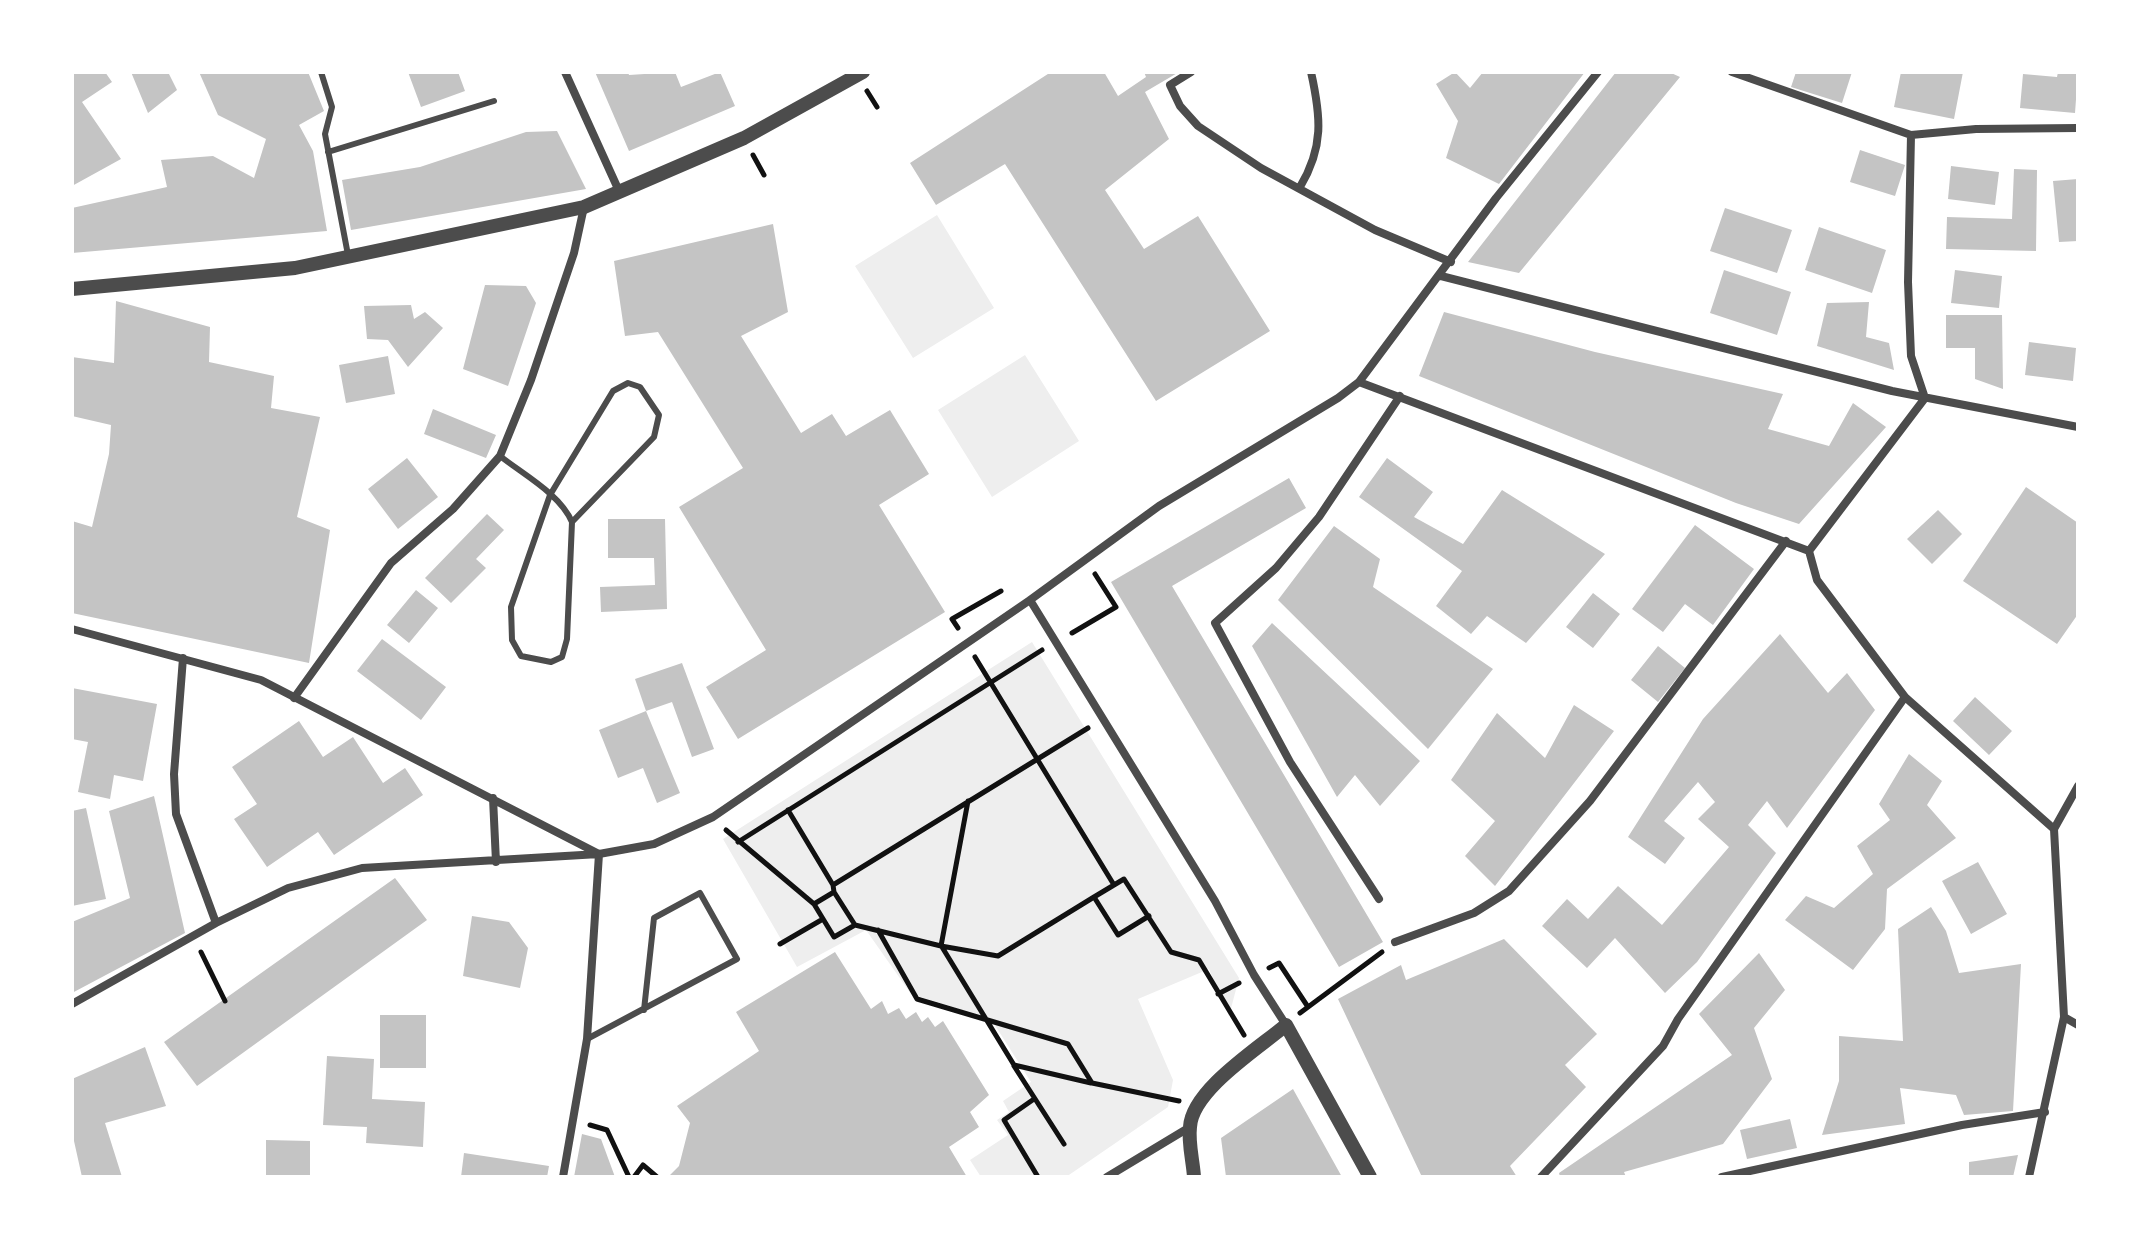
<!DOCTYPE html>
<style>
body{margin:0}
#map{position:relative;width:2150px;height:1249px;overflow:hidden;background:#fff;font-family:"Alegreya Sans",sans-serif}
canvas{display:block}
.frame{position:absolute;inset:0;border:74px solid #fff;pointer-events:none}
</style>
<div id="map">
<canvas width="2150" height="1249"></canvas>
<div class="frame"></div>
</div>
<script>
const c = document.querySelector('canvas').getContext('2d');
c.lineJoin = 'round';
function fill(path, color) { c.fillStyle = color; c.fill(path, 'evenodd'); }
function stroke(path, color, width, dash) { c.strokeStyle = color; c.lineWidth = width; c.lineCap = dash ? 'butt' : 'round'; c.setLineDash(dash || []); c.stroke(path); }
const green = new Path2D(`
 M937,215L994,308L913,358L855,266Z
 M1025,355L1079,441L992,497L938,410Z
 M1032,642L1239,978L1229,1016L1209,969L1138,999L1173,1080L1168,1107L1066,1177H981L970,1160L1008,1135L997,1120L1009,1112L1003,1101L1031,1082L991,1019L911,994L866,930L797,967L723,839Z`);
const building = new Path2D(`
 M72,72H105L112,82L82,102L121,159L72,186Z
 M131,72H168L177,90L148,113Z
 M199,72H308L324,111L299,125L313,151L327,231L72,253V208L167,187L161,160L213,156L254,178L266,139L218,115Z
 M408,72H458L465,91L421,107Z
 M595,72H628L629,75L675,72L681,87L720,72L735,106L629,151Z
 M1051,72H1104L1118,96L1146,77L1144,72H1179L1145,92L1169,139L1105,190L1144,249L1198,216L1270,331L1156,401L1005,164L936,205L910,163Z
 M1455,72L1470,88L1483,72H1585L1499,184L1446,158L1458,121L1436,84Z
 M1616,72H1669L1680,77L1519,273L1468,262Z
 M1796,72H1852L1842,103L1791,87Z
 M1901,72H1963L1954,119L1894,107Z
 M2058,72H2078L2075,113L2020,108L2023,74L2057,77Z
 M557,131L586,189L351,230L342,180L420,167L526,132Z
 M1860,150L1905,165L1895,196L1850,182Z
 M1951,166L1999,172L1995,205L1948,199Z
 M2014,169L2037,170L2036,251L1946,249L1947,217L2012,219Z
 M2078,179V241L2059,242L2053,181Z
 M1725,208L1792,230L1777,273L1710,251Z
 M773,224L788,312L741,336L801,433L832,414L846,436L890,410L929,474L879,505L945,612L738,739L706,687L766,650L679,507L743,468L658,332L625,336L614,261Z
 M1819,227L1886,250L1872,293L1805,270Z
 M1724,270L1791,292L1777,335L1710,313Z
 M1955,270L2002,276L1999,308L1951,303Z
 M485,285L526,286L536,303L508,386L463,369Z
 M116,301L210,327L209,362L274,376L271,408L320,417L297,517L330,530L309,663L72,613V521L92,527L109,454L111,425L72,416V357L114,363Z
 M1869,302L1866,337L1889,343L1894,370L1817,346L1827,303Z
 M411,305L414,319L425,312L443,328L408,367L388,340L367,339L364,306Z
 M1444,312L1595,352L1783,394L1768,429L1829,446L1853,403L1886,427L1799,524L1736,503L1419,376Z
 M1946,315H2002L2003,389L1975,379V348H1946Z
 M2029,342L2076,348L2073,381L2025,375Z
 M388,356L395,394L346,403L339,365Z
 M433,409L496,435L486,458L424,434Z
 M407,458L438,497L398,529L368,489Z
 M1387,458L1433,492L1414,517L1463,544L1502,490L1605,554L1526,643L1487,616L1471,634L1436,606L1462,571L1359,497Z
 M1289,478L1306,508L1172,586L1383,942L1339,967L1111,582Z
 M2026,487L2078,523V614L2057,644L1963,581Z
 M1938,510L1962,534L1932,564L1907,539Z
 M487,514L504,530L476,559L486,568L451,603L425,578Z
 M608,519H665L667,609L601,612L600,587L655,585L654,558H608Z
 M1695,525L1754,569L1713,625L1685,604L1663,632L1632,609Z
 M1334,526L1380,559L1373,587L1493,669L1428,749L1278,600Z
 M416,590L438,608L409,643L387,625Z
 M1593,593L1620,614L1593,648L1566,627Z
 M1272,623L1420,761L1380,806L1355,775L1337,797L1252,646Z
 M1780,634L1828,693L1847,673L1875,710L1787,828L1767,801L1748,825L1776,853L1697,962L1665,993L1615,938L1587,968L1542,926L1567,899L1588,919L1618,886L1662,925L1729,847L1698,819L1715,802L1698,782L1664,821L1685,838L1665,864L1628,837L1703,719Z
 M382,639L446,687L421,720L357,671Z
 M1658,646L1685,668L1658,702L1631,680Z
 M682,663L714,749L692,757L672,702L646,711L635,679Z
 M72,688L157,704L143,781L114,775L110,799L78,792L88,742L72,739Z
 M1975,697L2012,731L1989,755L1953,721Z
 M1574,705L1614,731L1495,886L1465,856L1495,821L1451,780L1497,713L1545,758Z
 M646,711L680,793L657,803L643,768L618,778L599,730Z
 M299,721L323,757L353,737L383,783L405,768L423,795L334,855L318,832L267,867L234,819L257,804L232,767Z
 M1909,754L1942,781L1927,805L1956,838L1887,889L1885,929L1853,970L1785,920L1806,896L1834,908L1873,874L1857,846L1890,820L1879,804Z
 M154,796L185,933L72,993V922L130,898L109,811Z
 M86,808L106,899L72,906V811Z
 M1978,862L2007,914L1971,934L1942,881Z
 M395,878L427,920L197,1086L164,1042Z
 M1931,907L1946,931L1959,973L2021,964L2013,1111L1964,1115L1956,1095L1900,1088L1905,1124L1822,1135L1839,1081V1036L1903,1041L1898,929Z
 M472,916L509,922L528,948L520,988L463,976Z
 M1504,939L1597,1034L1565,1065L1586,1087L1510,1166L1517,1177H1422L1338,999L1401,965L1406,980Z
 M835,952L871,1009L882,1001L888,1014L899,1008L906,1019L916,1012L922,1022L928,1017L935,1027L943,1021L989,1095L970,1112L979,1127L949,1147L967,1177H668L679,1166L690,1123L677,1106L759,1051L736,1012Z
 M1759,953L1785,990L1754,1028L1772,1079L1723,1144L1624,1172L1626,1177H1560L1559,1173L1732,1055L1699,1014Z
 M380,1015H426V1068H380Z
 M145,1047L166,1106L105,1123L122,1177H82L72,1132V1079Z
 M327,1056L374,1059L372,1099L425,1102L423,1147L366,1143L367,1127L323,1125Z
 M1293,1089L1342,1177H1226L1221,1138Z
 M1790,1119L1797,1148L1747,1159L1740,1130Z
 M582,1134L601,1139L615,1177H574Z
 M266,1140L310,1141V1177H266Z
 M464,1153L549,1166L547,1177H461Z
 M2018,1155L2013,1177H1969V1162Z`);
const path = new Path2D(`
 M867,91L877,107
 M753,155L764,175
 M958,628L952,619L1001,591
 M1072,633L1116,607L1095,574
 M975,657L1114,885
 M788,810L833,885
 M726,830L814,904
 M738,842L1042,650
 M834,892L833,885L1088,728
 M1149,916L1118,935L1094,897L1124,879L1171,952L1199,960L1244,1035
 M855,925L834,892L814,904L834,937L855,925L941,946L998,956L1094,897
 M878,930L917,999L1068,1044L1092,1083L1179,1101
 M780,944L823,919
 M941,946L968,801
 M942,947L1014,1065L1091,1083
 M201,952L225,1001
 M1269,968L1279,963L1308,1007
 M1218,994L1239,983
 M1300,1013L1382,952
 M1014,1066L1064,1144
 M1034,1099L1004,1120L1038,1177
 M590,1125L607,1130L629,1177
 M634,1177L643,1165L657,1177`);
const service = new Path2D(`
 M321,72L332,107L325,134L348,255
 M328,152L494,101
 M500,456C524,475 560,494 572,522L567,639L562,657L551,662L521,656L512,640L511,607L550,495L613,391L628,383L640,387L659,415L654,437L572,522
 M587,1039L737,959L700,893L654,918L644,1010`);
const minor = new Path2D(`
 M565,72L619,191
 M1191,72L1170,85L1180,106L1198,126L1261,168L1375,230L1451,262
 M1732,72L1911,135L1976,129L2078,128
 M1911,135L1908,282L1911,356L1925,398
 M1300,187C1324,147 1321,117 1311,72
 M1441,276L1892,391L2078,427
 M1359,382L1809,551L1925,398
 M1809,551L1817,580L1905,697L2054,829L2064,1017L2029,1177
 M1030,600L1215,901L1254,975L1286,1025
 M72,629L261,680L599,854
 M183,658L174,774L176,814L216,923
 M294,698L391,563L453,509L500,456L531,380L574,253L584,207
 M493,798L496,862
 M2054,829L2078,786
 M1379,899L1290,762L1215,623L1276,568L1319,517L1400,396
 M1395,942L1474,913L1509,891L1590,801L1786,541
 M72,1004L216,923L288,888L362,868L599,854L654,844L713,817L1030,600L1159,506L1338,398L1359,382L1496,198L1598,72
 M2064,1017L2078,1025
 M563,1177L587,1039L599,854
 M1107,1177L1190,1127
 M1541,1177L1663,1046L1678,1019L1905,697
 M1722,1177L1962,1125L2045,1112`);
const tertiary = new Path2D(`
 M72,289L295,268L584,207L744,138L863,72
 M1194,1177C1193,1161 1188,1143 1190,1127C1192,1090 1259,1048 1286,1025L1370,1177`);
fill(green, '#eee');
fill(building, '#c4c4c4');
stroke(path, '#111', 5);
stroke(service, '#4c4c4c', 6);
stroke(minor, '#4c4c4c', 8);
stroke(tertiary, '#4c4c4c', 14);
</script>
